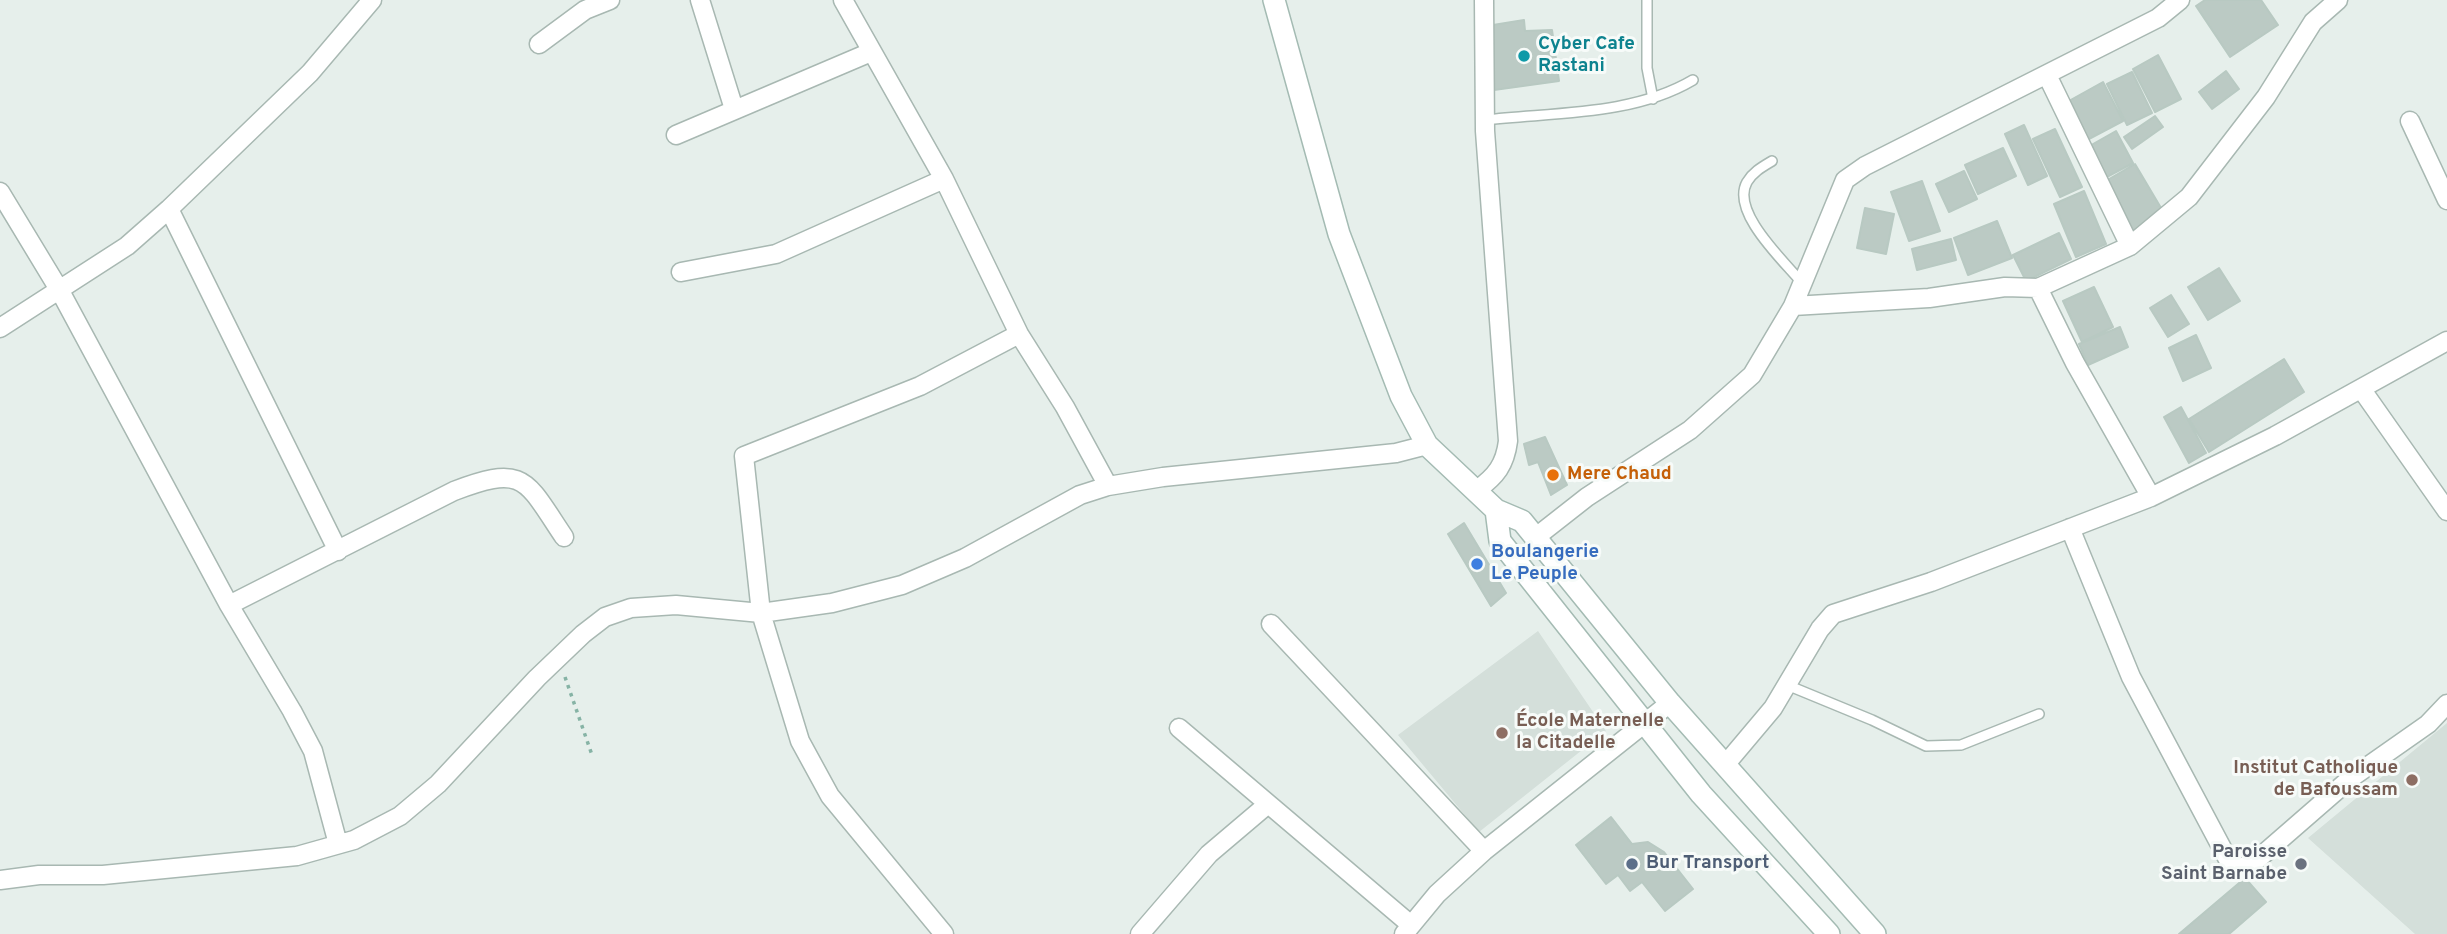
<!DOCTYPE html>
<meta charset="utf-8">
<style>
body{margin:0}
canvas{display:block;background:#e6efeb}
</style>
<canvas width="2447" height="934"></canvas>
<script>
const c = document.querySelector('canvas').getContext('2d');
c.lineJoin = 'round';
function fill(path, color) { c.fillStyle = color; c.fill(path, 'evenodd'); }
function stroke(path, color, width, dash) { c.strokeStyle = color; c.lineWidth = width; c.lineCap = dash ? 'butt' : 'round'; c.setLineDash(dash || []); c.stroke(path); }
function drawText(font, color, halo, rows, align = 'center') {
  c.font = font + ' Overpass,sans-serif'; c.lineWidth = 6; c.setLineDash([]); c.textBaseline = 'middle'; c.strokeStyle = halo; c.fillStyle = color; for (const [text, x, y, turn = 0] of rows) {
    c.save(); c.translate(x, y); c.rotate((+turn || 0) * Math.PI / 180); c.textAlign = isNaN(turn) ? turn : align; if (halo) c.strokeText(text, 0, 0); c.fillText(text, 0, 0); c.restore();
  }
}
const built = new Path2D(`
 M1538,631L1606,731L1479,832L1398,735Z
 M2447,723V934H2415L2308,838Z`);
const building = new Path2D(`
 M2205,0H2261L2278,25L2230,57L2196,6Z
 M1524,20L1525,31L1552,30L1559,81L1494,90L1493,25Z
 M2158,55L2181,99L2155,112L2133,69Z
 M2226,71L2239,89L2212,109L2199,92Z
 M2132,72L2152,113L2127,125L2107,84Z
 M2103,82L2123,121L2087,140L2067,102Z
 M2155,116L2163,127L2132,149L2124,137Z
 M2024,125L2047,176L2028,185L2005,134Z
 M2055,129L2082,187L2060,197L2033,139Z
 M2116,131L2133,163L2103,179L2086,148Z
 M2003,148L2016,176L1978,194L1965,165Z
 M2135,164L2164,213L2133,231L2104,182Z
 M1964,171L1977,199L1949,212L1936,184Z
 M1922,181L1940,231L1909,241L1891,192Z
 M2084,191L2106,244L2076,257L2054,204Z
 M1865,208L1894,214L1886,254L1857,248Z
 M1997,221L2012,258L1968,275L1954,238Z
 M2059,233L2071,259L2026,281L2013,255Z
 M1951,239L1956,260L1917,270L1912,249Z
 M2219,268L2240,301L2208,320L2188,287Z
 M2094,287L2113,327L2082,342L2063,301Z
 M2171,295L2189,324L2168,337L2150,308Z
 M2120,327L2128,347L2088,365L2079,344Z
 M2196,335L2211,368L2183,381L2169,348Z
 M2284,359L2304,392L2209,452L2189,419Z
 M2181,407L2206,453L2189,463L2164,417Z
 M1545,437L1567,485L1551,495L1538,462L1529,465L1524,444Z
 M1464,523L1506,593L1491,606L1448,534Z
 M1611,817L1632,844L1648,842L1664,852L1693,889L1665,911L1642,882L1630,891L1618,875L1606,884L1576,845Z
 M2245,878L2266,902L2229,934H2179Z`);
const path = new Path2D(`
 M565,677L592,755`);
const lane = new Path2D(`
 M1647,0V68L1653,99
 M1485,120C1553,112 1632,116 1693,80
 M1772,161C1762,167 1753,172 1747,182C1730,212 1785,262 1802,283
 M1787,685L1872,720L1926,746L1961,745L2039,714`);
const street = new Path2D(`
 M700,0L734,109
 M843,0L944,179L1019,334L1065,407L1108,486
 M539,44L585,10L610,0
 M2047,75L2130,246
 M2410,121L2447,200
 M676,135L871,52
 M0,192L60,291L229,605L292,711L313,751L338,844
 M169,209L338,551
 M681,272L776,254L944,179
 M2038,288L2075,363L2151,497
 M1793,306L1929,298L2005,287L2038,288L2130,246L2189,197L2266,97L2313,22L2338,0
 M0,328L127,246L169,209L310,73L372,0
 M2362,390L2447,511
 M1477,490C1496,476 1505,465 1508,441L1485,131L1484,0
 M2070,528L2131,677L2232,867H2246L2259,858L2351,778L2428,724L2447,704
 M1536,537L1587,497L1690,430L1752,375L1793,306L1845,180L1865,166L2158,18L2180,0
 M229,605L454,491C525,464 525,479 564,537
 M1271,624L1484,851
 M1179,728L1411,925
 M1725,765L1773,708L1820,629L1833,614L1931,582L2151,497L2275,436L2447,341
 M0,880L39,875H103L297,856L354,840L400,816L438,784L537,678L583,634L605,617L631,608L676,605L761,613L832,603L902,585L965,558L1080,495L1108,486L1163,477L1396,453L1427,445
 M944,934L830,796L800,741L761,613L744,456L920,386L1019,334
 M1140,934L1209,854L1268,804
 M1404,934L1437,894L1484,851L1670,703`);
const secondary = new Path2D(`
 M1274,0L1339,234L1401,396L1427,445L1496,510L1522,521L1670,703L1875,934
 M1496,510L1500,541L1701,794L1829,934`);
const markers = [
 [1524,56,7,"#0f9aa8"],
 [1553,475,7,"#e8710a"],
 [1477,564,7,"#3f7fe0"],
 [1502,733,7,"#8d6e63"],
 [2412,780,7,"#8d6e63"],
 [1632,864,7,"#5c6f8a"],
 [2301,864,7,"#6b7280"]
];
const cultureNames = [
 ["Cyber Cafe",1538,45],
 ["Rastani",1538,67]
];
const foodNames = [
 ["Mere Chaud",1567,475]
];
const shopNames = [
 ["Boulangerie",1491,553],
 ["Le Peuple",1491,575]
];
const educationNames = [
 ["École Maternelle",1516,722],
 ["la Citadelle",1516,744],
 ["Institut Catholique",2398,769,"right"],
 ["de Bafoussam",2398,791,"right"]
];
const worshipNames = [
 ["Paroisse",2287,853],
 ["Saint Barnabe",2287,875]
];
const serviceNames = [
 ["Bur Transport",1646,864]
];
fill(built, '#d4dfda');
fill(building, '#bbcac4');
stroke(building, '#b8c9c2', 2);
stroke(lane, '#a8b8b2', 12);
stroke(street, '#a8b8b2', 21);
stroke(secondary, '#a4bbb3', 24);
stroke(path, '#86b3a5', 3.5, [3.5, 5]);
stroke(lane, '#fff', 9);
stroke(street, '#fff', 18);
stroke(secondary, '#fff', 21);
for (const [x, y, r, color] of markers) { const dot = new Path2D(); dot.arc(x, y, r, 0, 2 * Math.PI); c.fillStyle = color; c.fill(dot); stroke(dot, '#f7fbf9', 2.5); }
drawText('bold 19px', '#0d838f', '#f7fbf9', cultureNames, 'left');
drawText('bold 19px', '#c56008', '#f7fbf9', foodNames, 'left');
drawText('bold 19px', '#366cbe', '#f7fbf9', shopNames, 'left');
drawText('bold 19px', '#785e54', '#f7fbf9', educationNames, 'left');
drawText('bold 19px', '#5b616d', '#f7fbf9', worshipNames, 'right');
drawText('bold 19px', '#4e5e75', '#f7fbf9', serviceNames, 'left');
</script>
